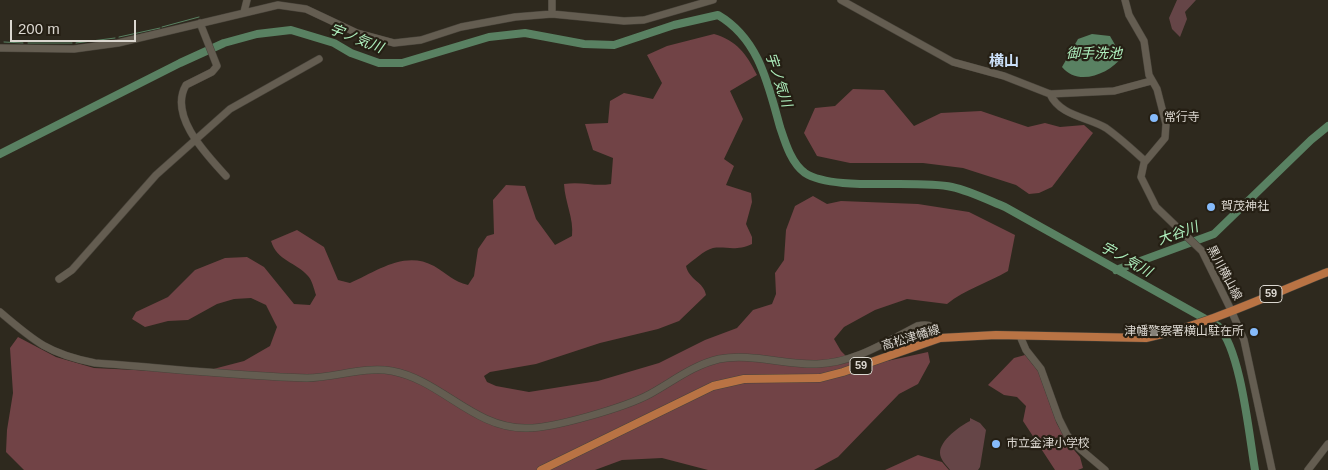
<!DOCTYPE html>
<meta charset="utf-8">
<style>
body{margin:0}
#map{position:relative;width:1328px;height:470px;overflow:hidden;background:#2e291e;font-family:Helvetica,sans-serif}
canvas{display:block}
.scale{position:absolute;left:10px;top:20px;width:126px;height:22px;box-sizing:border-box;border:2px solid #dbd7d0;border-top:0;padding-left:6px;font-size:15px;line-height:18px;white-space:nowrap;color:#dbd7d0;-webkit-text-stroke:4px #251f14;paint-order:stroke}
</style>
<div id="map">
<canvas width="1328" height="470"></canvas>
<div class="scale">200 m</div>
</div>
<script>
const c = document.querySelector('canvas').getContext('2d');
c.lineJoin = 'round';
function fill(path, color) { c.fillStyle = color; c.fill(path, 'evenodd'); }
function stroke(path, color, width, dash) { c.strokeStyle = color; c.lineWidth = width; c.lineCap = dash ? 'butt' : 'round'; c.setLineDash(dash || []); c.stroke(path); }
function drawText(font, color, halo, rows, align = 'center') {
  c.font = font + ' Helvetica,"Noto Sans JP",sans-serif'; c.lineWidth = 4.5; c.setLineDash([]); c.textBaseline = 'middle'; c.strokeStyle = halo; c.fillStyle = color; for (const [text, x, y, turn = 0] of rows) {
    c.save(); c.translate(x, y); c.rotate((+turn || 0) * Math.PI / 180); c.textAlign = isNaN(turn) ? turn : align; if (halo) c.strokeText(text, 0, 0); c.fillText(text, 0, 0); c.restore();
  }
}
const green = new Path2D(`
 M1177,0H1196L1185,12L1187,19L1180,37L1172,29L1169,18Z
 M970,418L980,423L986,430L980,467L978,470H950C946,465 940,459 940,453C940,440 960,426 970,421Z`);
const forest = new Path2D(`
 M714,34C737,41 746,53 757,75L730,91L743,119L724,159L734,166L726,185L751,193L752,202L746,224L752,237V244C734,252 727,246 713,248C704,250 693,261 686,266C689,280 704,282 706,295L679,321L658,329L600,343L536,364L490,372L484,376L487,382L496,386L529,392L598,381L659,363L705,340L737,328L753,310L772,304L776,294L775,273L784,260L786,230L795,206L813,196L827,204L841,201L918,204L969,212L1015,235L1008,271C988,283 965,289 947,304L907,299L875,310L844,327L834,339L841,351L853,363L887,361L928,352L930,362L918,384L899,394L838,457L814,470H708L662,458L622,460L595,470H24L6,452L7,430L13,393L10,348L18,337L56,357L94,368L198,373L244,361L270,346L277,327L266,305L251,298L234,299L217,304L188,320L168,321L145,327L132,319L136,312L168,297L195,270L225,258L247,257L264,267L294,304L310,305L316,295C314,289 312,280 308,276C296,262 277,261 271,241L297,230L324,247L338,280L350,283C377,271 405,250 434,266C446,273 454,282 468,285L474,276L478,249L487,236L494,234L493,200L506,185L525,186L536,219L555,245L572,236C574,218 565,203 564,184C582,181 594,187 611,184L613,158L593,150L585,124L608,123L610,101L624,93L653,99L662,83L647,55L667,46Z
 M853,89L884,90L914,126L941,113L981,111L1028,127L1045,123L1060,127L1084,125L1093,133L1052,187L1039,193L1029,194L1016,185L963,168L923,163H850L817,156L804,133L815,108L835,106Z
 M1025,355L1038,371L1057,424L1069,444L1080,457L1083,468L1078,470H1055L1023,421L1026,406L1017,397L1004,395L988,385L1014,358Z
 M918,455L942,462L949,470H885Z`);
const water = new Path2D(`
 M1092,34L1110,36L1122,57C1109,74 1078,87 1062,67L1078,39Z`);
const stream = new Path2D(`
 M162,27L199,17
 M119,37L160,28
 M4,42L23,43
 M28,43H72
 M76,43L115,38`);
const river = new Path2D(`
 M0,154L180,63L224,43L257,34L291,30L334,43L351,53L379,63H402L489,37L525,33L584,44L614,45L674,25L718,15C759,39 768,84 780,127C785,142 791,163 805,173C834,192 915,179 952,187C970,191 988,200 1005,207L1218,326C1241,350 1249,435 1255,470
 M1116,270L1214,234L1311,140L1328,126`);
const secondary = new Path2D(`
 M552,0V14
 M841,0L953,62L1004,76L1050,94L1114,91L1151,81
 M1125,0L1129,15L1144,41L1149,75L1157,89L1166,124L1165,138L1144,163L1141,177L1156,207L1202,251L1231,310L1244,340L1272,470
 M244,12L247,0
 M200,23L217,66L212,72L186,85C168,116 207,155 226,176
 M0,48L74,49L118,43L278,5L306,9L357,33L394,43L421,40L461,27L515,17L552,14L624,21L644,20L713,0
 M1050,94C1060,116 1088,117 1106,128C1120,138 1132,149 1145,161
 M59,279L72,270L156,175L230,109L319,59
 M0,312C35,342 49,354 95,363C166,368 236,376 307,378C335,378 363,366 392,371C441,380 473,428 525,428C552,429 626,407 650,394C672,382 693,365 719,359C751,353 785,365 817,364C854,363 886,342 917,326C931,323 934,326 940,338
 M1020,336L1026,350L1041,369L1059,419L1067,435L1079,448L1105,470
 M1308,470L1328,444`);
const primary = new Path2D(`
 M541,470L713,386L744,379L820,378L843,372L940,338L996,335L1146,338C1207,325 1269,295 1328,272`);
const markers = [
 [1154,118,5,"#86bbfb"],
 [1211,207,5,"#86bbfb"],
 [1254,332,5,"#86bbfb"],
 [996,444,5,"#86bbfb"]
];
const shields = [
 [1271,294,22],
 [861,366,22]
];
const shieldNames = [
 ["59",1271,294],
 ["59",861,366]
];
const poiNames = [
 ["常行寺",1164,118],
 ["賀茂神社",1221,207],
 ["津幡警察署横山駐在所",1244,332,"right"],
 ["市立金津小学校",1006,444]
];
const streetNames = [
 ["黒川横山線",1224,273,62],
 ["高松津幡線",911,338,-17]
];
const waterNames = [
 ["宇ノ気川",356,39,21],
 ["御手洗池",1094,54],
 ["宇ノ気川",778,80,72],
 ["大谷川",1178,234,-20],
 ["宇ノ気川",1126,260,29]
];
const quarterNames = [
 ["横山",1004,62]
];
fill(green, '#654547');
fill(forest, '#714346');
fill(water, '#598162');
stroke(stream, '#598162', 1);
stroke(river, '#598162', 8);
stroke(secondary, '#49443b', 8);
stroke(primary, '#49443b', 9);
stroke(secondary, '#645d51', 7);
stroke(primary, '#b97344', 8);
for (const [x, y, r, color] of markers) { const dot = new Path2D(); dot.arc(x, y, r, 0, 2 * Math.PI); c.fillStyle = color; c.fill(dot); stroke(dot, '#251f14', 2); }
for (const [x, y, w] of shields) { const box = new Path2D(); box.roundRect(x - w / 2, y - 8.5, w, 17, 4); c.fillStyle = '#251f14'; c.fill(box); stroke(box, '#dbd7d0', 1); }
drawText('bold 11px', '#dbd7d0', null, shieldNames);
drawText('12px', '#dbd7d0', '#251f14', poiNames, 'left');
drawText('12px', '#dbd7d0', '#251f14', streetNames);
drawText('italic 14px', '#aeefbd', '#251f14', waterNames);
drawText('bold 15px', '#cadef7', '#251f14', quarterNames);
</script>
